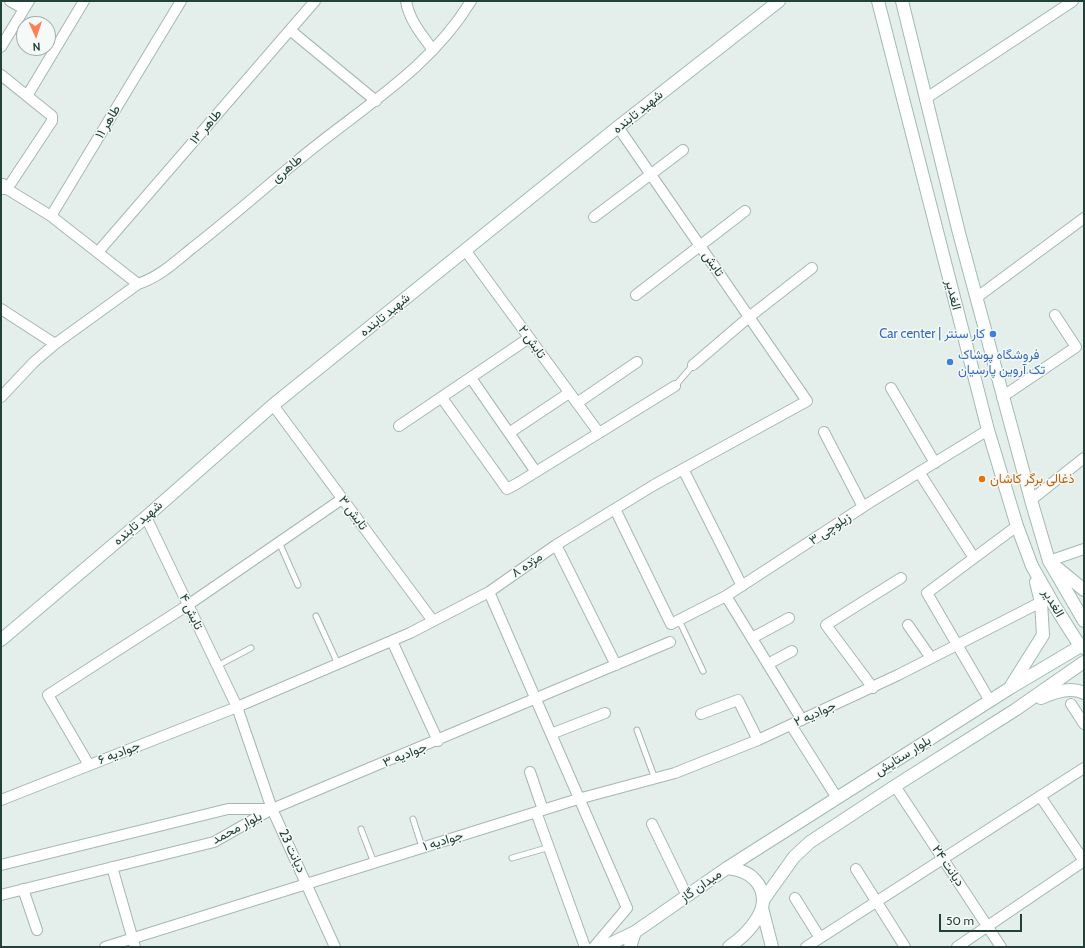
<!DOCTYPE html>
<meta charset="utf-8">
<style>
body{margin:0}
#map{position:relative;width:1085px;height:948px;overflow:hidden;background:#e4eeea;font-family:Cabin,sans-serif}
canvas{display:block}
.frame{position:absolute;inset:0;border:2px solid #224139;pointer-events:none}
.north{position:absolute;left:16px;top:16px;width:40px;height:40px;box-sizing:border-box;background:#f5faf8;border:1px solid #a1b0ac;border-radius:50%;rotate:177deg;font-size:11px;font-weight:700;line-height:16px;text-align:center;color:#224139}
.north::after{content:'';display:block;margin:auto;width:14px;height:18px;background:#fb8055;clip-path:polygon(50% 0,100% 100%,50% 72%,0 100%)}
.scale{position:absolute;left:939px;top:914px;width:83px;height:18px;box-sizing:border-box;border:2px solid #224139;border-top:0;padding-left:5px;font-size:12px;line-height:14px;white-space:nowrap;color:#224139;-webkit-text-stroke:3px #f5faf8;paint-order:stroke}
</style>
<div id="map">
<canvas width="1085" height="948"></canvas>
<div class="frame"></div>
<div class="north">N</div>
<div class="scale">50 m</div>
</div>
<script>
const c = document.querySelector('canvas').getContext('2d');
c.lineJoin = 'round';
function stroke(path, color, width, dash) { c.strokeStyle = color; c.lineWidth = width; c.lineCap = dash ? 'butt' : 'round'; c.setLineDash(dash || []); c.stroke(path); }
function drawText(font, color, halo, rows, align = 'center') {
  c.font = font + ' Cabin,Vazirmatn,sans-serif'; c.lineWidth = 3; c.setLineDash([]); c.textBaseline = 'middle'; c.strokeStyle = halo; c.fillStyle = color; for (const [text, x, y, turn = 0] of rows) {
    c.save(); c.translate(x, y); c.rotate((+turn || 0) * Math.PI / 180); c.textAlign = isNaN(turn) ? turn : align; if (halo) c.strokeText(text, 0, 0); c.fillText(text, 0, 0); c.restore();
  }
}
const lane = new Path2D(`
 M675,386L693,365
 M279,542L298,585
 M316,616L338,664
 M679,620L703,671
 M217,666L251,648
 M637,730L655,779
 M413,819L422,847
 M361,829L374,863
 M512,858L550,847`);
const street = new Path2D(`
 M10,1L24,9
 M406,1C409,20 422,35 433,50
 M290,30L376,101
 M1,47L29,1
 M1,75L52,116V121L7,189L3,184
 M27,96L84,1
 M925,99L1073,1
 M1,189H7L51,216L138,284
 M51,216L181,1
 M594,217L683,150
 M465,250L599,433
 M98,252L315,1
 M636,295L745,211
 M976,298L1084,218
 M1,309L55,344
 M693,365L749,317L812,268
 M471,378L536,472
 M891,388L935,463
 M1,397L34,362L55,344L138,284C159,277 174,263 191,249C227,221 261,191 296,162C357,110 428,72 471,1
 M1002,397L1076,347L1055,315
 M442,398L507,489L518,483L675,386
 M577,403L637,362
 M273,405L433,621
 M399,426L529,338
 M824,432L863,507
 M509,433L569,393
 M683,469L742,586
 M919,472L974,558
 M1031,500L1084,458
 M615,509L671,624L726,596L869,503L988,430
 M146,517L237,707L272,809L335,947
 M556,545L616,665
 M1049,561L1084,549
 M489,592L627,908L594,947
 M726,596L802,720
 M908,625L931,658
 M752,638L789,618
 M392,641L438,741
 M768,664L792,651
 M873,688L826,625L901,578
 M990,701L927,593L1017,526
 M1071,704L1084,724
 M701,714L738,700L758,740
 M791,725L837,798
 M551,734L605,713
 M89,765L48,695L188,605L342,499
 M530,772L543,810
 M895,786L1001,947
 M1040,796L1084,861
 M1,800L237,707L410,633L489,592L556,545L654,485L807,401L618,127
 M536,812L585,947
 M652,824L687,896
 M1,865L228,809H272
 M112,867L135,947
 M856,869L905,947
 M23,889L37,930
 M1,895L214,842L272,809L670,642
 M795,898L820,938
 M105,947L578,799L675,773L758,740L898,675L1041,602
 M806,947L1084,768
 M957,947L1084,861`);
const secondary = new Path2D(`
 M878,1L988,430L1017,526L1032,566L1054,605L1080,646L1084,648
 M902,1L959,233L1031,500L1049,561L1084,621
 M1055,566L1084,590
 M1,640L146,517L273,405L618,127L779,1
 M1011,686L1043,635L1041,602L1036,582
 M1041,698C1054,692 1071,686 1084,693
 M727,868L1010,688L1084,644
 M764,899L794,857L810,842L895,786L1015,710L1084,662
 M762,908L772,947
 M604,947L635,932
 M630,947L635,932L727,868C738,869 748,872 755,880C777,904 749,933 729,947`);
const markers = [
 [993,334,4,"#3f7fe0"],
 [950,362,4,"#3f7fe0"],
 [982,479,4,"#e8710a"]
];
const streetNames = [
 ["شهید تابنده",638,112,-39],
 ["طاهر ۱۱",108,122,-59],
 ["طاهر ۱۳",206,127,-49],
 ["طاهری",287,169,-40],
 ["تابش",713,264,55],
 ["الغدیر",953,295,76],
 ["شهید تابنده",385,315,-39],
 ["تابش ۲",532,342,54],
 ["تابش ۳",353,513,53],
 ["شهید تابنده",138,523,-41],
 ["زیلوچی ۳",830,529,-34],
 ["مژده ۸",527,565,-34],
 ["الغدیر",1053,603,60],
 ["تابش ۴",191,612,64],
 ["جوادیه ۲",815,714,-24],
 ["جوادیه ۶",119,753,-21],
 ["جوادیه ۳",405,755,-22],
 ["بلوار ستایش",903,756,-32],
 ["بلوار محمد",237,828,-28],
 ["جوادیه ۱",443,841,-17],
 ["دیانت 23",292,851,65],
 ["دیانت ۲۴",948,866,56],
 ["میدان گاز",701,886,-35]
];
const shopNames = [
 ["Car center | کار سنتر",985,334],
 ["فروشگاه پوشاک",958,355,"left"],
 ["تک آروین پارسیان",958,370,"left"]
];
const foodNames = [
 ["ذغالی برگر کاشان",990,479]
];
stroke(lane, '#a6b7b1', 7);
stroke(street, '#a6b7b1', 12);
stroke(secondary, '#a1bbb2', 14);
stroke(lane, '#fff', 5);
stroke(street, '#fff', 10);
stroke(secondary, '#fff', 12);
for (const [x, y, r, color] of markers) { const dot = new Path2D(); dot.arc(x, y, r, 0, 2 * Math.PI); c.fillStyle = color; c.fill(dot); stroke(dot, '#f5faf8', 1.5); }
drawText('13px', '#224139', '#f5faf8', streetNames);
drawText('13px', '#366cbe', '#f5faf8', shopNames, 'right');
drawText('13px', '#c56008', '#f5faf8', foodNames, 'left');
</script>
